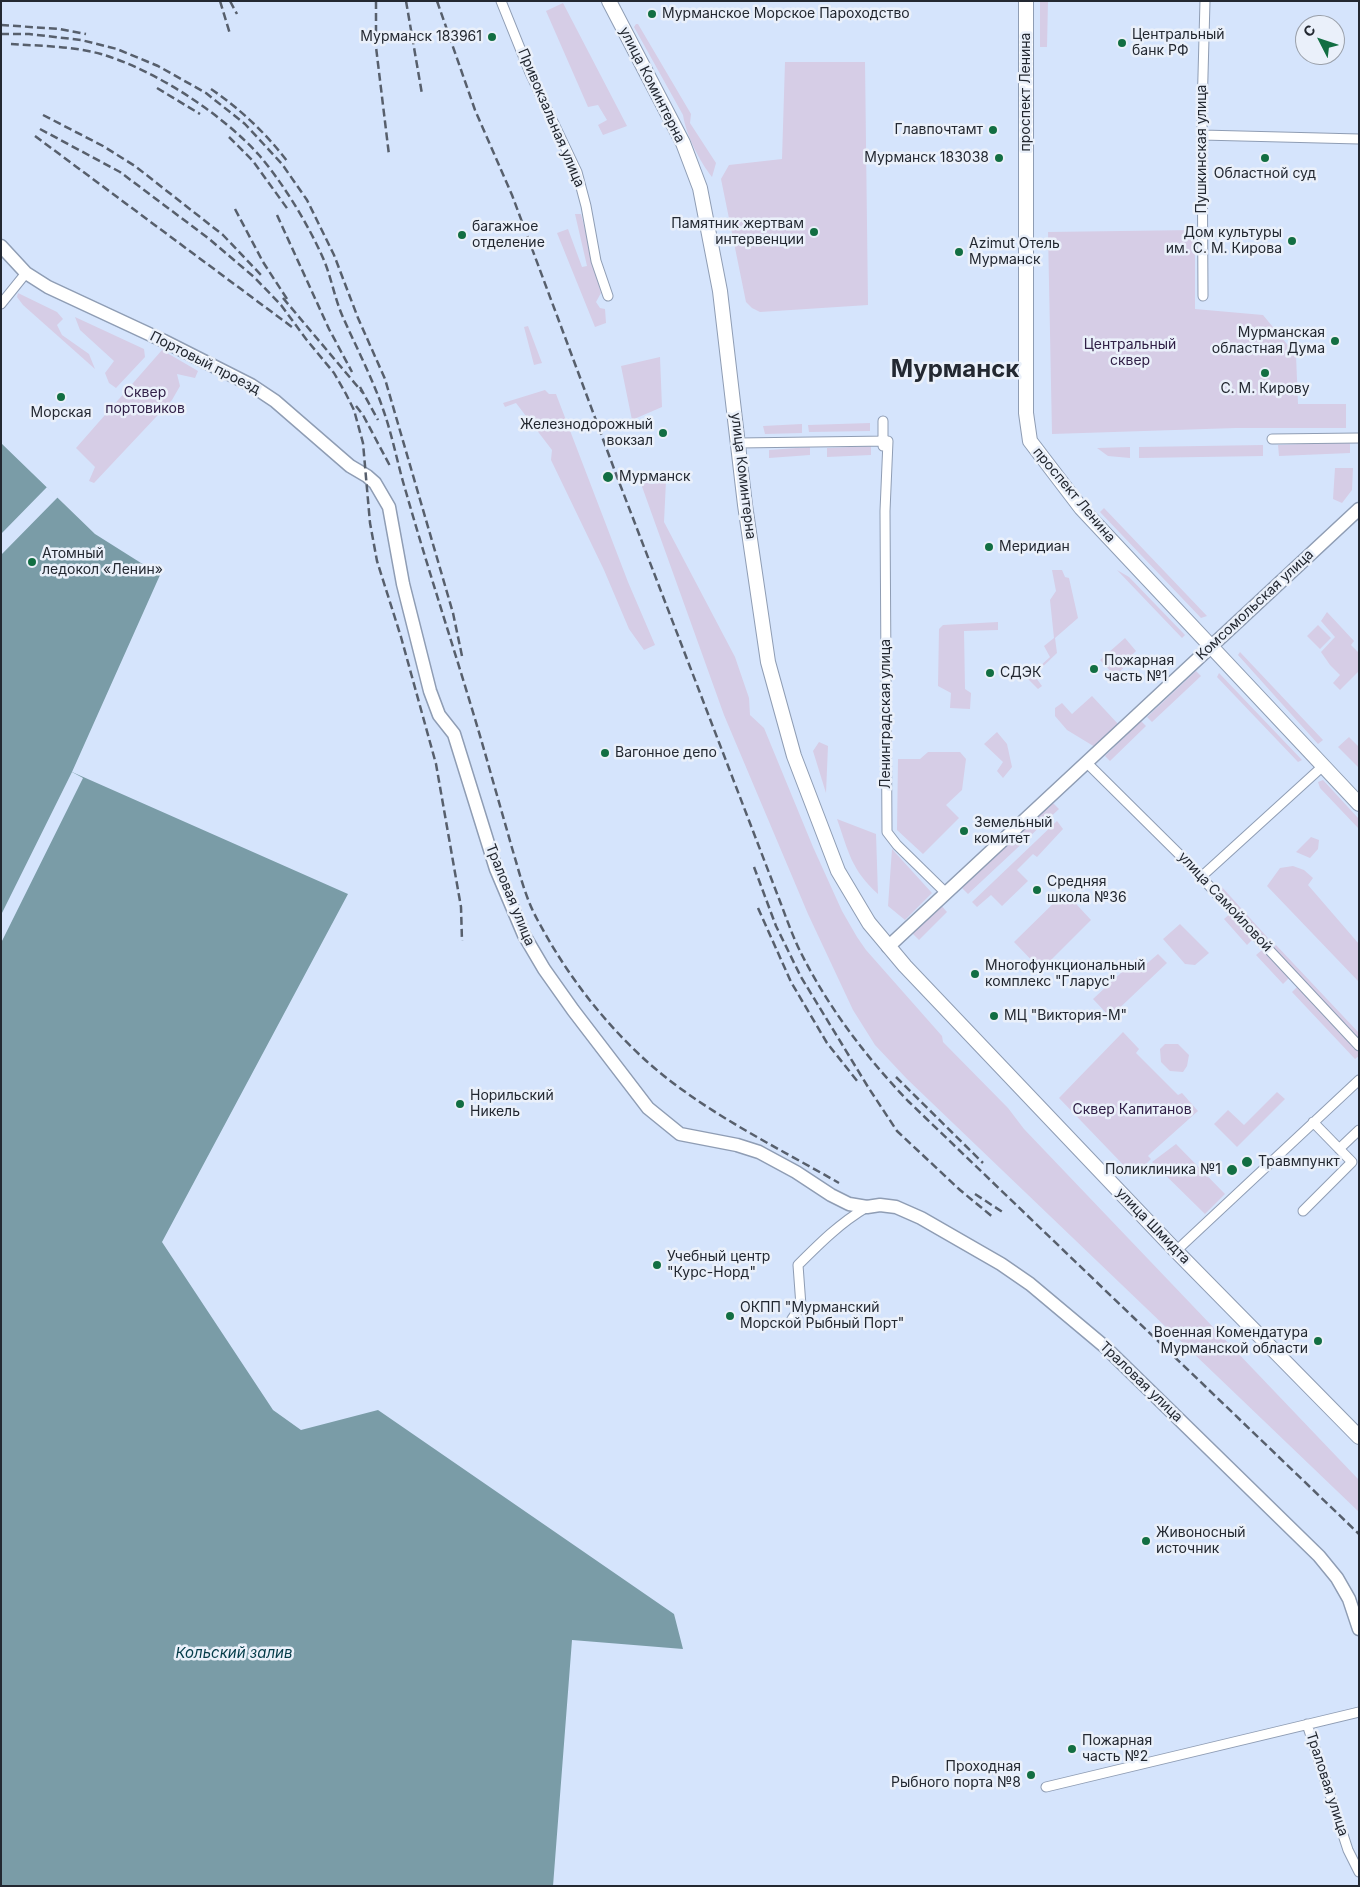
<!DOCTYPE html>
<meta charset="utf-8">
<style>
body{margin:0}
#map{position:relative;width:1360px;height:1887px;overflow:hidden;background:#d5e4fc;font-family:Inter,sans-serif}
canvas{display:block}
.frame{position:absolute;inset:0;border:2px solid #232831;pointer-events:none}
.north{position:absolute;left:1295px;top:15px;width:50px;height:50px;box-sizing:border-box;background:#eaf0fa;border:1px solid #9aa0aa;border-radius:50%;rotate:311deg;font-size:14px;font-weight:700;line-height:20px;text-align:center;color:#232831}
.north::after{content:'';display:block;margin:auto;width:18px;height:22px;background:#126e42;clip-path:polygon(50% 0,100% 100%,50% 72%,0 100%)}
</style>
<div id="map">
<canvas width="1360" height="1887"></canvas>
<div class="frame"></div>
<div class="north">С</div>
</div>
<script>
const c = document.querySelector('canvas').getContext('2d');
c.lineJoin = 'round';
function fill(path, color) { c.fillStyle = color; c.fill(path, 'evenodd'); }
function stroke(path, color, width, dash) { c.strokeStyle = color; c.lineWidth = width; c.lineCap = dash ? 'butt' : 'round'; c.setLineDash(dash || []); c.stroke(path); }
function drawText(font, color, halo, rows, align = 'center') {
  c.font = font + ' Inter,sans-serif'; c.lineWidth = 5; c.setLineDash([]); c.textBaseline = 'middle'; c.strokeStyle = halo; c.fillStyle = color; for (const [text, x, y, turn = 0] of rows) {
    c.save(); c.translate(x, y); c.rotate((+turn || 0) * Math.PI / 180); c.textAlign = isNaN(turn) ? turn : align; if (halo) c.strokeText(text, 0, 0); c.fillText(text, 0, 0); c.restore();
  }
}
const green = new Path2D(`
 M1040,1H1048L1047,47H1040Z
 M563,3L627,126L603,135L598,125L607,120L598,105L588,107L546,11Z
 M636,24H638L691,114L690,123L716,163L712,177C700,162 686,135 683,115L634,27Z
 M785,62H865L868,305L760,312L752,308L746,302L721,179L729,165L782,159Z
 M575,214H581L601,293L596,302L600,308L605,309L606,323L595,327L557,233L568,229L582,267L587,266Z
 M1195,230V309L1263,315L1296,355L1298,404H1346V428H1236L1052,434L1048,232Z
 M18,293L57,312L63,319L57,325L62,335L89,354L95,369L23,305L17,297Z
 M75,317L144,349L145,357L116,388L109,383L105,373L114,361L80,330Z
 M528,326L542,363L534,365L524,327Z
 M162,350L198,371L195,378L177,374L180,386L172,400L94,483L89,481L95,467L76,448Z
 M660,357L662,407L632,420L621,366Z
 M545,390L549,394H556L628,582L655,645L644,650L629,629L604,570L551,460L552,450L516,403L505,407L503,403Z
 M870,423V431L809,432L808,425Z
 M802,424V433L765,434L763,426Z
 M1350,442V453L1279,456L1278,445Z
 M1263,445V456L1139,458V447Z
 M871,446V455L827,457V448Z
 M810,447V455L769,458V450Z
 M1130,447V458L1108,456L1097,448Z
 M1335,468H1353L1352,490L1342,503L1333,499Z
 M640,481L652,484L666,481L664,522L735,657L749,698L750,715L764,728L813,847L842,911L857,937L866,950L942,1036L943,1042L1008,1108L1024,1129L1359,1480V1512L907,1079L875,1045L853,1010L808,914L724,715Z
 M1104,508L1207,616L1201,618L1100,512Z
 M1052,570H1062L1065,577L1069,578L1078,618L1055,638L1057,653L1034,675L1042,686L1038,689L1027,678L1050,657L1044,646L1054,638L1050,600L1056,591Z
 M1117,570L1129,577L1185,635L1182,638Z
 M1327,612L1354,641L1351,645L1359,653V671L1340,690L1333,683L1340,675L1330,665L1321,652L1335,637L1321,621Z
 M998,622V630L964,631L965,689L971,693L970,709L950,708L951,693L938,686L939,629L943,625Z
 M1318,625L1331,638L1320,649L1307,636Z
 M1125,638L1136,651L1132,655L1134,658L1115,676L1100,660Z
 M1240,652L1323,740L1318,744L1238,655Z
 M1196,671L1201,676L1152,722L1147,717Z
 M1219,673L1302,760L1298,762L1217,677Z
 M1092,696L1119,725L1095,747L1067,730L1055,716V708L1062,703L1072,714Z
 M1141,721L1146,726L1110,761L1105,756Z
 M997,732L1007,744L1012,767L1003,778L997,771L1003,762L984,744Z
 M1349,737L1359,747V768L1338,747Z
 M819,742L828,746L826,793L813,751Z
 M928,752H960L966,759L962,790L946,805L959,818L923,854L897,830L898,759H920Z
 M1323,780L1359,819V829L1320,788L1318,782Z
 M1053,803L1059,809L968,894L962,888Z
 M837,819L876,834L878,894C851,869 849,853 837,819Z
 M1057,821L1063,829L1037,857L1033,854L1017,870L1028,881L1002,906L991,895L977,907L972,902Z
 M1311,837L1319,840L1318,849L1310,858L1296,852Z
 M892,849L932,893L905,920L888,906Z
 M1293,866L1304,870L1313,878L1308,885L1359,944L1358,981L1267,886L1280,868Z
 M1221,886L1268,938L1264,942L1216,890Z
 M1065,892L1091,920L1041,970L1014,942Z
 M940,904L947,912L919,940L911,932Z
 M1231,913L1253,939L1247,945L1224,919Z
 M1180,924L1209,953L1195,965L1185,964L1163,939Z
 M1276,945L1359,1033V1042L1272,949Z
 M1262,950L1289,978L1283,984L1256,955Z
 M1158,954L1167,963L1110,1017L1093,999L1137,958L1144,966Z
 M1297,987L1359,1051V1056L1355,1059L1292,992Z
 M1123,1032L1139,1049L1136,1053L1178,1095L1182,1093L1198,1111L1152,1152L1148,1156L1151,1159L1134,1176L1059,1098Z
 M1165,1044H1178L1189,1055L1187,1066L1183,1072L1170,1071L1161,1062L1160,1049Z
 M1277,1092L1285,1099L1237,1147L1214,1124L1228,1110L1244,1125Z
 M1176,1144L1225,1194L1205,1214L1152,1162Z`);
const water = new Path2D(`
 M1,443L95,534L160,575L72,772L348,894L162,1242L273,1410L301,1430L378,1410L674,1614L683,1649L572,1640L553,1886H1Z`);
const pier = new Path2D(`
 M47,487L58,497L1,555V534Z
 M72,772L83,778L1,943V915Z`);
const street = new Path2D(`
 M501,1L530,73L577,172L586,206L596,261L608,296
 M1202,135L1359,139
 M1203,296L1202,112L1205,1
 M1,304L26,273
 M1272,439L1359,438
 M738,443L888,441L885,511L887,832L897,845L946,893
 M883,446V421
 M1086,762L1186,861L1359,1046
 M1201,877L1323,766
 M1339,1149L1359,1130
 M1303,1211L1352,1162L1313,1122
 M1176,1251L1359,1080
 M792,1319L801,1306L798,1265C820,1243 840,1223 867,1207
 M1307,1724L1348,1850L1359,1872
 M1046,1787L1359,1712`);
const secondary = new Path2D(`
 M1,246L26,273L48,287L164,341L251,385L275,401L350,466L367,476L375,483L389,507L403,584L430,691L439,715L454,734L496,869L524,935L544,969L573,1010L648,1108L680,1134L737,1145L759,1152L796,1172L831,1195L849,1204L867,1207L880,1205L896,1207L921,1218L1001,1264L1030,1284L1104,1346L1319,1556L1337,1578L1349,1599L1359,1629
 M888,947L1359,509`);
const primary = new Path2D(`
 M609,1L683,143L700,188L720,291L745,505L768,662L794,756L838,871L869,923L905,966L1176,1251L1359,1437
 M1026,1V413L1030,441L1081,508L1359,804`);
const rail = new Path2D(`
 M220,1L230,34
 M230,1L237,14
 M376,1V47L389,155
 M406,1L422,94
 M437,1L475,110L512,195L616,474L781,904C787,920 793,937 801,953C828,1007 866,1057 908,1101L1359,1534
 M1,25L60,29L86,34
 M1,34H29L81,40L117,49L158,66L206,93L245,124L282,164L307,200L334,255L358,318L385,379L453,613L462,656
 M11,44C40,46 72,46 101,54C155,70 221,113 259,155C283,183 308,224 323,258C331,276 334,296 342,315C356,347 373,379 384,412C393,438 398,466 406,492C431,580 460,666 485,753C494,785 503,816 512,848C519,871 525,897 537,919C564,970 599,1017 642,1057C698,1109 773,1145 839,1183
 M157,88L200,114
 M211,89C240,109 265,132 287,161
 M43,115L103,146L135,166L223,235L262,276
 M40,129L120,172L208,238L254,277L281,305L306,339L334,373L346,394L354,410L363,443L370,523L377,561L401,637L436,764L461,907L462,941
 M35,136L292,327
 M229,137L253,161L289,211
 M235,209L263,262L289,302
 M277,215L329,329L352,372
 M283,298L363,393
 M360,387L378,420
 M356,406L363,415L390,466
 M754,867L776,926L801,977L868,1087L897,1131L960,1190L994,1218
 M758,908L791,982L827,1043L858,1082
 M896,1077L983,1163
 M975,1194L1004,1213`);
const markers = [
 [652,14,5,"#126e42"],
 [492,37,5,"#126e42"],
 [1122,43,5,"#126e42"],
 [993,130,5,"#126e42"],
 [999,158,5,"#126e42"],
 [1265,158,5,"#126e42"],
 [814,232,5,"#126e42"],
 [462,235,5,"#126e42"],
 [1292,241,5,"#126e42"],
 [959,252,5,"#126e42"],
 [1335,341,5,"#126e42"],
 [1265,373,5,"#126e42"],
 [61,397,5,"#126e42"],
 [663,433,5,"#126e42"],
 [608,477,6,"#126e42"],
 [989,547,5,"#126e42"],
 [32,562,5,"#126e42"],
 [1094,669,5,"#126e42"],
 [990,673,5,"#126e42"],
 [605,753,5,"#126e42"],
 [964,831,5,"#126e42"],
 [1037,890,5,"#126e42"],
 [975,974,5,"#126e42"],
 [994,1016,5,"#126e42"],
 [460,1104,5,"#126e42"],
 [1247,1162,6,"#126e42"],
 [1232,1170,6,"#126e42"],
 [657,1265,5,"#126e42"],
 [730,1316,5,"#126e42"],
 [1318,1341,5,"#126e42"],
 [1146,1541,5,"#126e42"],
 [1072,1749,5,"#126e42"],
 [1031,1775,5,"#126e42"]
];
const poiNames = [
 ["Мурманское Морское Пароходство",662,14],
 ["Центральный",1132,35],
 ["банк РФ",1132,51],
 ["Мурманск 183961",482,37,"right"],
 ["Главпочтамт",983,130,"right"],
 ["Мурманск 183038",989,158,"right"],
 ["Областной суд",1265,174,"center"],
 ["Памятник жертвам",804,224,"right"],
 ["интервенции",804,240,"right"],
 ["багажное",472,227],
 ["отделение",472,243],
 ["Дом культуры",1282,233,"right"],
 ["им. С. М. Кирова",1282,249,"right"],
 ["Azimut Отель",969,244],
 ["Мурманск",969,260],
 ["Мурманская",1325,333,"right"],
 ["областная Дума",1325,349,"right"],
 ["С. М. Кирову",1265,389,"center"],
 ["Морская",61,413,"center"],
 ["Железнодорожный",653,425,"right"],
 ["вокзал",653,441,"right"],
 ["Мурманск",619,477],
 ["Меридиан",999,547],
 ["Атомный",42,554],
 ["ледокол «Ленин»",42,570],
 ["Пожарная",1104,661],
 ["часть №1",1104,677],
 ["СДЭК",1000,673],
 ["Вагонное депо",615,753],
 ["Земельный",974,823],
 ["комитет",974,839],
 ["Средняя",1047,882],
 ["школа №36",1047,898],
 ["Многофункциональный",985,966],
 ["комплекс \"Гларус\"",985,982],
 ["МЦ \"Виктория-М\"",1004,1016],
 ["Норильский",470,1096],
 ["Никель",470,1112],
 ["Травмпункт",1258,1162],
 ["Поликлиника №1",1221,1170,"right"],
 ["Учебный центр",667,1257],
 ["\"Курс-Норд\"",667,1273],
 ["ОКПП \"Мурманский",740,1308],
 ["Морской Рыбный Порт\"",740,1324],
 ["Военная Комендатура",1308,1333,"right"],
 ["Мурманской области",1308,1349,"right"],
 ["Живоносный",1156,1533],
 ["источник",1156,1549],
 ["Пожарная",1082,1741],
 ["часть №2",1082,1757],
 ["Проходная",1021,1767,"right"],
 ["Рыбного порта №8",1021,1783,"right"]
];
const streetNames = [
 ["улица Коминтерна",652,85,63],
 ["проспект Ленина",1026,92,-90],
 ["Привокзальная улица",551,118,67],
 ["Пушкинская улица",1202,149,-90],
 ["Портовый проезд",205,363,27],
 ["улица Коминтерна",743,476,83],
 ["проспект Ленина",1074,495,50],
 ["Комсомольская улица",1255,605,-43],
 ["Ленинградская улица",886,714,-90],
 ["Траловая улица",510,895,68],
 ["улица Самойловой",1225,902,47],
 ["улица Шмидта",1153,1226,46],
 ["Траловая улица",1141,1382,44],
 ["Траловая улица",1327,1784,72]
];
const parkNames = [
 ["Центральный",1130,345],
 ["сквер",1130,361],
 ["Сквер",145,393],
 ["портовиков",145,409],
 ["Сквер Капитанов",1132,1110]
];
const waterNames = [
 ["Кольский залив",234,1653]
];
const townNames = [
 ["Мурманск",955,370]
];
fill(green, '#d6cde6');
fill(water, '#7a9ca7');
fill(pier, '#d5e4fc');
stroke(street, '#8f9db4', 11);
stroke(secondary, '#8f9db4', 15);
stroke(primary, '#8f9db4', 16);
stroke(street, '#fff', 9);
stroke(secondary, '#fff', 12);
stroke(primary, '#fff', 14);
stroke(rail, '#575f6c', 2.5, [8, 4]);
for (const [x, y, r, color] of markers) { const dot = new Path2D(); dot.arc(x, y, r, 0, 2 * Math.PI); c.fillStyle = color; c.fill(dot); stroke(dot, '#eaf0fa', 2); }
drawText('14px', '#232831', '#eaf0fa', poiNames, 'left');
drawText('14px', '#232831', '#eaf0fa', streetNames);
drawText('14px', '#312047', '#eaf0fa', parkNames);
drawText('italic 15px', '#043c49', '#eaf0fa', waterNames);
drawText('bold 24px', '#232831', '#eaf0fa', townNames);
</script>
